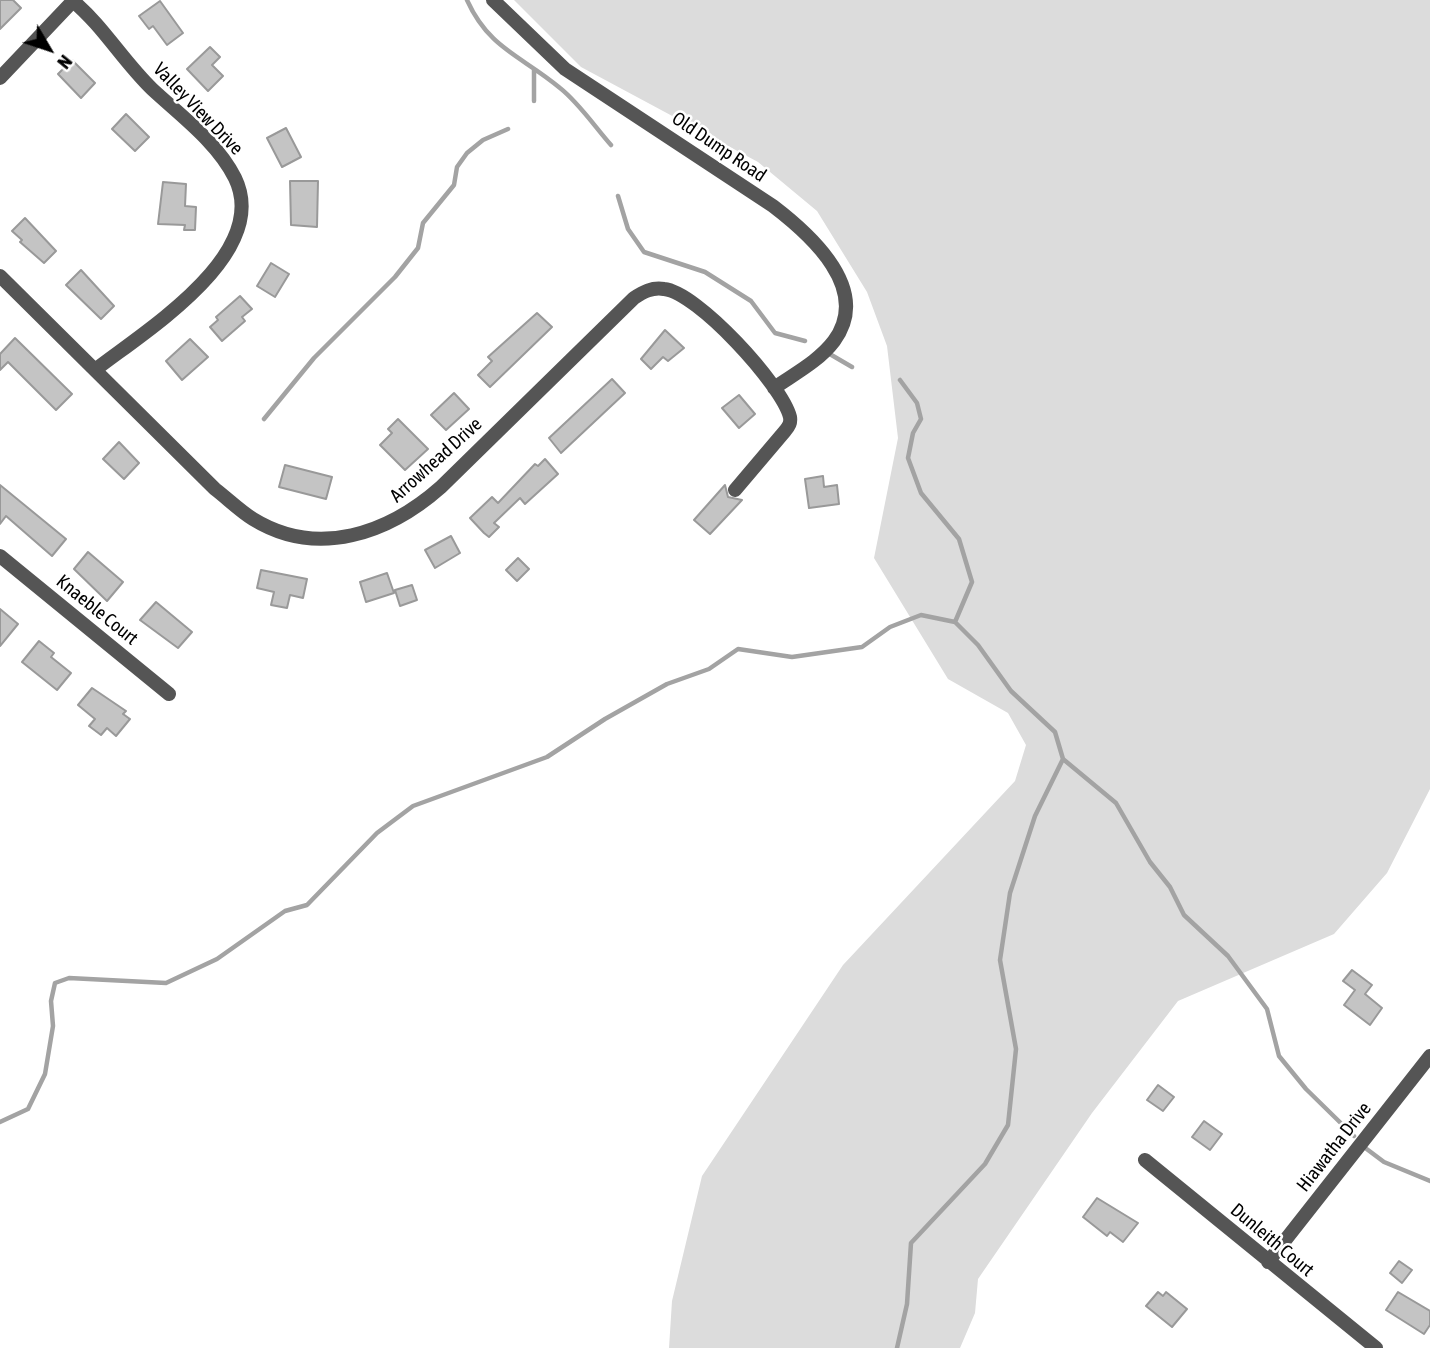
<!DOCTYPE html>
<style>
body{margin:0}
#map{position:relative;width:1430px;height:1348px;overflow:hidden;background:#fff;font-family:"Asap Condensed",sans-serif}
canvas{display:block}
.north{position:absolute;left:14px;top:14px;width:70px;height:70px;-webkit-text-stroke:5px #fff;paint-order:stroke;rotate:129deg;font-size:19px;font-weight:700;line-height:28px;text-align:center;color:#000}
.north::after{content:'';display:block;margin:auto;width:24px;height:32px;background:#000;clip-path:polygon(50% 0,100% 100%,50% 72%,0 100%)}
</style>
<div id="map">
<canvas width="1430" height="1348"></canvas>
<div class="north">N</div>
</div>
<script>
const c = document.querySelector('canvas').getContext('2d');
c.lineJoin = 'round';
function fill(path, color) { c.fillStyle = color; c.fill(path, 'evenodd'); }
function stroke(path, color, width, dash) { c.strokeStyle = color; c.lineWidth = width; c.lineCap = dash ? 'butt' : 'round'; c.setLineDash(dash || []); c.stroke(path); }
function drawText(font, color, halo, rows, align = 'center') {
  c.font = font + ' "Asap Condensed",sans-serif'; c.lineWidth = 5; c.setLineDash([]); c.textBaseline = 'middle'; c.strokeStyle = halo; c.fillStyle = color; for (const [text, x, y, turn = 0] of rows) {
    c.save(); c.translate(x, y); c.rotate((+turn || 0) * Math.PI / 180); c.textAlign = isNaN(turn) ? turn : align; if (halo) c.strokeText(text, 0, 0); c.fillText(text, 0, 0); c.restore();
  }
}
const green = new Path2D(`
 M514,0H1430V789L1387,873L1334,934L1178,1001L1092,1113L978,1279L975,1313L960,1348H669L672,1301L702,1176L843,965L1015,781L1026,745L1008,713L948,679L874,558L898,438L887,346L867,292L817,211L758,162L581,67Z`);
const stream = new Path2D(`
 M467,0C489,49 522,56 560,88C579,103 595,127 611,145
 M534,70V101
 M618,196L628,229L644,252L705,272L751,301L775,333L805,341
 M828,353L852,367
 M900,380L917,403L921,419L913,433L908,458L921,493L959,539L972,582L955,622
 M264,419L314,358L395,277L418,248L423,223L454,185L457,167L467,153L483,140L508,129
 M0,1122L28,1109L45,1074L53,1026L51,1001L55,983L69,978L166,983L217,959L285,911L307,905L377,833L413,806L547,757L605,719L667,684L709,669L738,649L792,657L862,647L890,627L921,615L955,622L978,645L1011,691L1055,732L1063,759L1116,803L1150,862L1170,887L1184,915L1228,956L1267,1009L1279,1056L1306,1089L1354,1136
 M1364,1147L1384,1162L1430,1181
 M897,1348L907,1304L911,1243L985,1164L1008,1125L1016,1049L1000,960L1010,893L1035,816L1063,759`);
const building = new Path2D(`
 M0,0H13L21,8L0,29Z
 M160,1L183,33L167,45L153,26L149,29L139,16Z
 M210,47L220,57L212,65L223,76L208,91L187,69Z
 M72,60L95,83L81,98L58,74Z
 M126,114L149,137L135,151L112,129Z
 M286,128L301,157L282,167L267,138Z
 M290,181H318L317,227L291,225Z
 M163,182L186,184L185,206L196,207L195,230H184L185,225L158,224Z
 M25,218L56,251L44,263L20,242L22,240L12,231Z
 M271,263L289,274L275,297L257,286Z
 M81,270L114,306L101,319L66,285Z
 M240,296L252,309L242,317L245,321L222,341L210,327L218,320L216,317Z
 M537,313L552,327L490,387L478,375L492,361L488,357Z
 M665,330L684,348L668,361L663,357L651,369L641,359Z
 M15,338L72,394L56,410L8,362L0,370V354Z
 M190,339L208,357L182,380L166,361Z
 M612,379L625,393L561,453L549,438Z
 M454,393L469,409L446,430L431,415Z
 M739,395L755,414L739,428L722,408Z
 M398,419L428,449L405,470L380,445L392,433L388,429Z
 M119,442L139,463L124,479L103,459Z
 M545,459L558,474L525,504L520,498L494,523L499,527L489,537L484,533L470,518L492,497L498,503L535,464L538,466Z
 M285,465L332,477L326,499L279,487Z
 M823,476L824,487L837,485L839,504L809,508L805,479Z
 M0,485L66,539L52,556L6,516L0,524Z
 M725,485L728,497L742,500L710,534L694,520Z
 M451,536L460,553L435,568L425,550Z
 M88,552L123,582L107,601L74,569Z
 M518,558L529,569L517,581L506,570Z
 M261,570L307,579L303,598L290,595L287,608L271,605L274,592L257,588Z
 M387,573L394,593L366,602L360,582Z
 M412,585L417,600L400,606L395,590Z
 M156,602L192,632L178,648L140,620Z
 M0,609L18,624L0,646Z
 M39,641L54,653L51,657L71,673L57,690L22,662Z
 M92,688L126,711L123,714L130,719L116,736L107,728L101,735L89,726L95,719L78,705Z
 M1352,970L1372,985L1365,994L1382,1008L1370,1025L1344,1005L1355,990L1343,981Z
 M1158,1085L1174,1097L1163,1111L1147,1100Z
 M1204,1121L1222,1134L1210,1150L1192,1137Z
 M1097,1198L1138,1223L1123,1242L1110,1232L1107,1236L1083,1217Z
 M1399,1261L1412,1270L1402,1283L1390,1273Z
 M1158,1292L1163,1296L1166,1292L1187,1309L1172,1327L1146,1306Z
 M1398,1292L1430,1311V1325L1424,1334L1386,1310Z`);
const minor = new Path2D(`
 M493,0L565,69L773,206C811,235 872,289 834,341C819,361 794,374 774,388
 M73,1C103,26 123,61 152,89C180,115 217,142 235,178C272,254 145,331 95,370
 M0,78L74,0
 M0,276L215,489C228,499 240,511 253,519C318,559 389,533 441,487L634,298C643,292 652,287 664,289C697,292 782,385 790,417C791,423 789,426 785,431L735,490
 M0,556L169,694
 M1145,1160L1376,1348
 M1268,1262L1430,1056`);
const streetNames = [
 ["Valley View Drive",198,109,46],
 ["Old Dump Road",719,147,34],
 ["Arrowhead Drive",436,460,-42],
 ["Knaeble Court",97,610,39],
 ["Hiawatha Drive",1334,1147,-52],
 ["Dunleith Court",1272,1240,40]
];
fill(green, '#dcdcdc');
stroke(stream, '#a3a3a3', 4.5);
fill(building, '#c4c4c4');
stroke(building, '#999', 2);
stroke(minor, '#555', 14);
drawText('19px', '#000', '#fff', streetNames);
</script>
